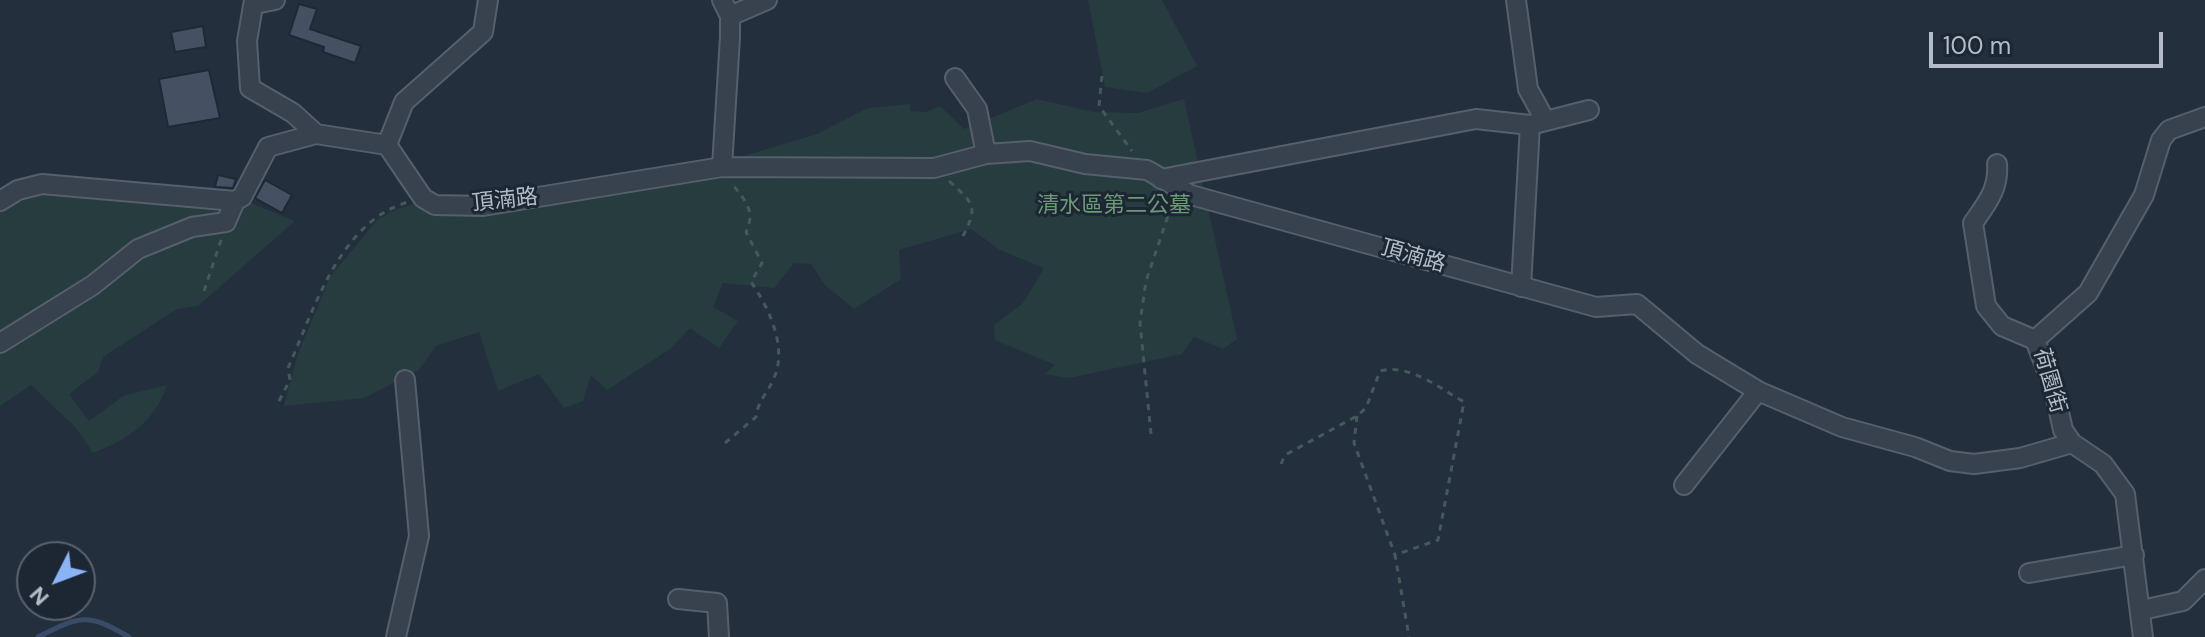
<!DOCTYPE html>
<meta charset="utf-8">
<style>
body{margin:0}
#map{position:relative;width:2205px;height:637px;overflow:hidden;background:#242f3e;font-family:"DM Sans",sans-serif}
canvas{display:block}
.north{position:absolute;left:16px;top:541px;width:80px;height:80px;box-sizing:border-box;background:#1d2633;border:2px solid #59626f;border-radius:50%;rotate:228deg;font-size:22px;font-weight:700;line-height:32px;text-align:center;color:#b4bcc9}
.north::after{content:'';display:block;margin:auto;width:28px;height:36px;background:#8ab4f8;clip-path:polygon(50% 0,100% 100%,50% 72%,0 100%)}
.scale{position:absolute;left:1929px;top:32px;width:234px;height:36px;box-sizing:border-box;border:4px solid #b4bcc9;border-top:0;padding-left:10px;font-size:24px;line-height:28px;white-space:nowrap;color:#b4bcc9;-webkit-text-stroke:6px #1d2633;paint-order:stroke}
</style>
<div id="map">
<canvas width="2205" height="637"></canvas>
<div class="north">N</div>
<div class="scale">100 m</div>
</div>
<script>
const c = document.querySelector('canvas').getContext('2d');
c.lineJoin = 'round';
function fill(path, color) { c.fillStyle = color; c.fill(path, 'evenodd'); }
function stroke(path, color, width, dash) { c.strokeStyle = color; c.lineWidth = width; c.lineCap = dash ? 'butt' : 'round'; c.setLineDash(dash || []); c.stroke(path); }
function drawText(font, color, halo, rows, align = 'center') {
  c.font = font + ' "DM Sans","Noto Sans TC",sans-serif'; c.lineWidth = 6; c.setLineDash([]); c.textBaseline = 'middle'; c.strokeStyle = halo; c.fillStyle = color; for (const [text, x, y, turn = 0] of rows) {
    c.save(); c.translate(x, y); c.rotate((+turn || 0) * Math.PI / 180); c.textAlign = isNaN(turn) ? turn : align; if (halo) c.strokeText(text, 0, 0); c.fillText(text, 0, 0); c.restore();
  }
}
const green = new Path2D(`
 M1088,0H1162L1197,66L1147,93L1105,87Z
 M1037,99L1093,112L1138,113L1184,99L1237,339L1223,349L1194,337L1182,354L1069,378L1045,374L1055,365L995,340L994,325L1023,303L1044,268L1000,250L971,229L899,250L901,279L854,309L825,285L811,264L794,263L774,288L723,283L713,307L738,321L719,348L690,328L670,349L607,390L591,375L583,401L564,408L539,374L498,391L479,332L436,346L419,370L364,398L284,406L297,356L330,277L377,220L397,209L418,203L474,214L610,196L817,134L868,108L910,104V111L926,112L940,106L964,129Z
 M34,194L130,196L218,207L251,203L295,221L198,306L177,309L103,357L98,372L69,394L89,421L123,396L167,385C155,422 128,439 93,453L76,428L31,385L0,406V208Z`);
const stream = new Path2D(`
 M38,637C80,616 87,612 129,637`);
const building = new Path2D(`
 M299,4L317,9L310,29L361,46L355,63L323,52L324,47L289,35Z
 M203,26L206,47L175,52L171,32Z
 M209,70L220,118L168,127L159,79Z
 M218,175L236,179L233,188L215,187Z
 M265,180L292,195L282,213L255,198Z`);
const path = new Path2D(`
 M1102,76L1099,106L1132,151
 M949,181C976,205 978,207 961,240
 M204,291L222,237
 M279,401L290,380L288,368C314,310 339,222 408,202
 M1357,416L1354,443L1395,555
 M1151,434L1140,323L1146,281L1173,201
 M725,443L756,417C758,400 768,393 774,378C788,347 768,306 751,282L762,263L746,232C756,211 745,200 732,184
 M1281,464L1285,455L1357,416L1366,408L1380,371C1409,363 1441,389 1464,402L1438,540L1395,555L1409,637`);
const minor = new Path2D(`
 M254,0L247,41L250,88L293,113L316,134
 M722,0L730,16V37L722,167
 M1516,0L1528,89L1545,120
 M255,4L275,0
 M730,16L767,0
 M955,78L977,109L986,154
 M387,145L404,102L483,32L488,0
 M1997,164C1999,189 1987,203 1973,223L1986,306L2002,326L2035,340
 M1161,179L1476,119L1530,125L1589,110
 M0,201L18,190L42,184L235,201L242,197L268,147L316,134L387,145L423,198L435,205L483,206L722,167L934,168L986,154L1030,151L1085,164L1147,170L1191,195L1596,307L1637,304L1697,354L1758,391L1842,427L1915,447L1950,461L1974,464L2020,458L2072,443
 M1521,287L1530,125
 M0,343L93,285L138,249L192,227L226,222L235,201
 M1684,485L1758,391
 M2029,573L2134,555
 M678,599L717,603L719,637
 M2142,610L2183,601L2205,579
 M396,637L419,536L405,380
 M2143,637L2125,494L2103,464L2072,443L2063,430L2054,389L2035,340L2088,293L2144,195L2161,140L2169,130L2205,117`);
const streetNames = [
 ["頂湳路",505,201,-6],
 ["頂湳路",1413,257,16],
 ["荷園街",2049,381,74]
];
const parkNames = [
 ["清水區第二公墓",1114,206]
];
fill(green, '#263c3f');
stroke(stream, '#394c67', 5);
fill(building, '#455162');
stroke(building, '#1f2835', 2);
stroke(minor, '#565f6c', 22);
stroke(path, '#44595c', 3, [6, 6]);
stroke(minor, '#38414e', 18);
drawText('22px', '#b4bcc9', '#1d2633', streetNames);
drawText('22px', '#6b9a76', '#1d2633', parkNames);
</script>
